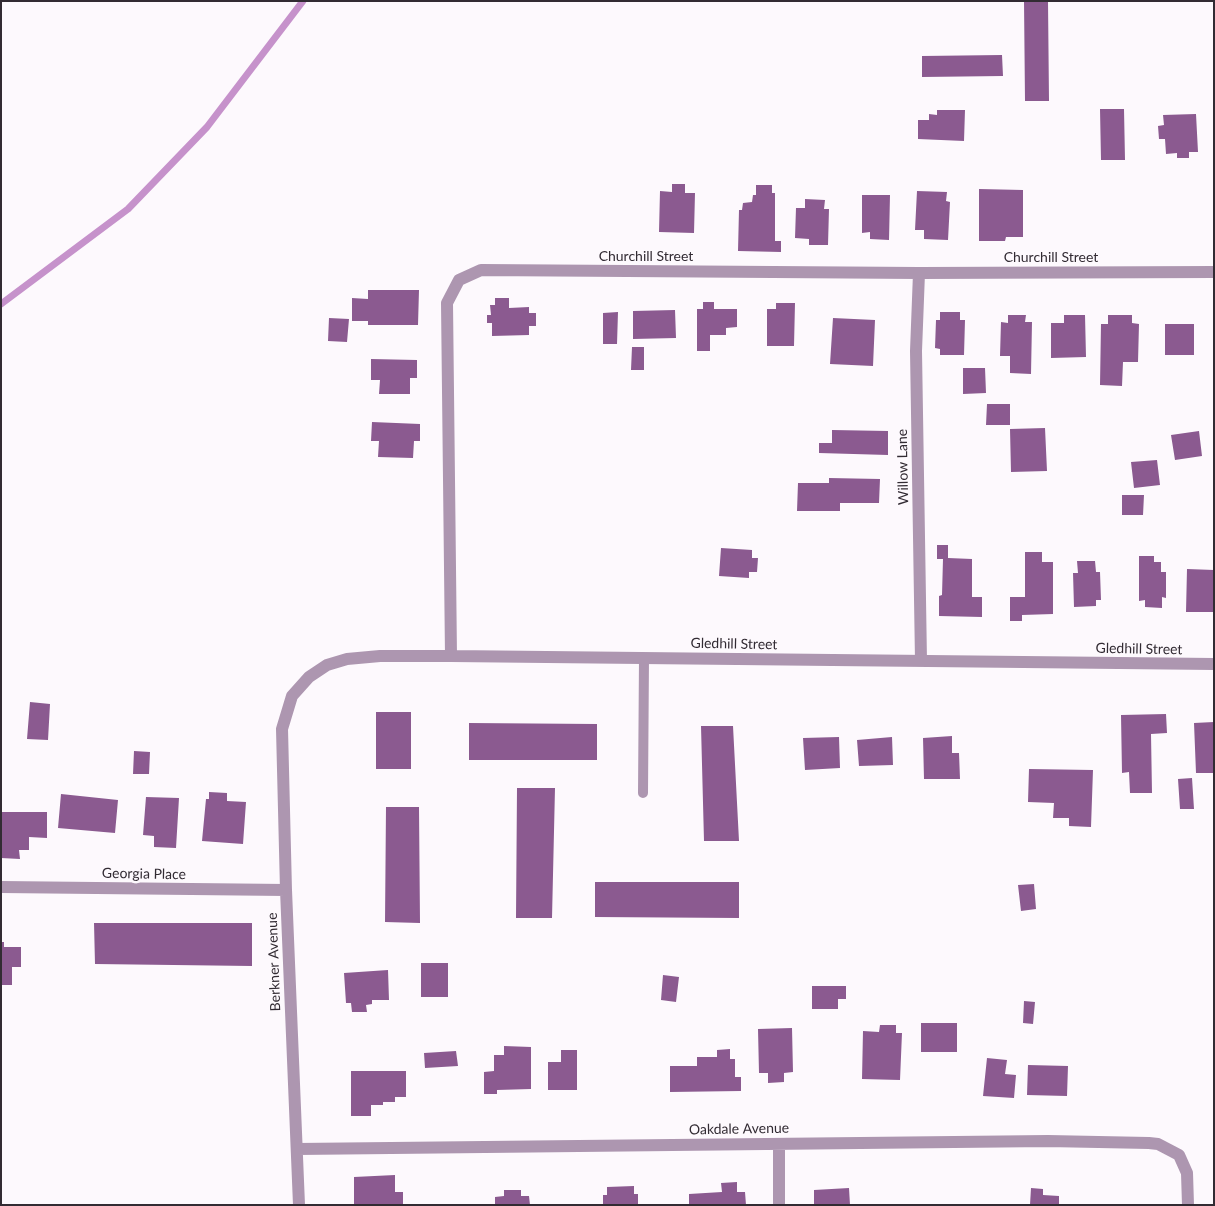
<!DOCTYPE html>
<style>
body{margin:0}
#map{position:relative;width:1215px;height:1206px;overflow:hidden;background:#fdf9fd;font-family:Lato,sans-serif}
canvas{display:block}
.frame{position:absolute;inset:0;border:2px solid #322b33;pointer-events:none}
</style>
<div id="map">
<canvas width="1215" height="1206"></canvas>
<div class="frame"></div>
</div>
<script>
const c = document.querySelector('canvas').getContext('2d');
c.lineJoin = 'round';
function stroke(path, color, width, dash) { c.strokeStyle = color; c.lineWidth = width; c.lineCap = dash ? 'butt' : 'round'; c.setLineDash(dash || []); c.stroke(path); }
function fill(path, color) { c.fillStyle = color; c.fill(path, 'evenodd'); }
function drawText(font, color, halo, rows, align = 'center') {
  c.font = font + ' Lato,sans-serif'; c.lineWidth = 5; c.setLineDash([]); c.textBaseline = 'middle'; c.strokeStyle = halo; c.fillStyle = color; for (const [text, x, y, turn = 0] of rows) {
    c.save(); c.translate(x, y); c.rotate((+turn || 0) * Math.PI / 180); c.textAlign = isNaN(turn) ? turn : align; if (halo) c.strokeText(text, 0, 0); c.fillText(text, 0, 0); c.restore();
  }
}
const stream = new Path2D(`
 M1,304L128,209L207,127L303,1`);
const building = new Path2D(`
 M1024,1H1048L1049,101H1025Z
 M1002,55L1003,76L922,77V56Z
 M1100,109H1124L1125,160H1101Z
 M937,110H965L964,141L918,139V120H929V114L937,115Z
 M1196,114L1198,152H1189V158H1177V153L1166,154L1165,139H1159L1158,126L1164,125L1163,115Z
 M672,184H685V193H695L694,233L659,232L660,191L672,192Z
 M756,185H772V193H775V241H781V252L738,251L739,210H742L743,203L752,202L753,195H756Z
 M979,189L1023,190V237H1006L1005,241H979Z
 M917,191L947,192L946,201L950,202L948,240L924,239V230H915Z
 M862,195H890L889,240L870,239V232L862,233Z
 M805,199L825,200L824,209H829L828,245H809V239L795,238L796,208H805Z
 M368,290H419L418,325H368V321H352V298L368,299Z
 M495,298H509V308L529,307V313H536V326H529V335L492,336V323H487V315H491L490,305H495Z
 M703,302H714V309H737V327L726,328V335H710V351H697V309H703Z
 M776,303H795L794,346H767V309H776Z
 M675,310L676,338L633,339V311Z
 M618,312L617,344H603V313Z
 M940,312H960V320H965L964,355H940V349L935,348L936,320H940Z
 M1008,315H1026L1025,322H1032L1031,374L1010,373V356H1000L1001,322L1008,323Z
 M1064,315H1085L1086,357L1051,358V323H1064Z
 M1108,315H1132V323L1139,324L1138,362H1123L1122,386L1100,385L1101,324H1108Z
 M329,318L349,319L347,342L328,341Z
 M833,318L875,320L873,366L830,364Z
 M1165,324H1194V355H1165Z
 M632,347H644V370H631Z
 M371,359L417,360V378H410V394H379L380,380H371Z
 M963,368H985L986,393L963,394Z
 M987,404H1010V425H986Z
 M372,422L420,424V441H414L413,458L378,457L379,441H371Z
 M1045,428L1047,471L1011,472L1010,429Z
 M832,430L888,431V455L819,453V443H832Z
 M1199,431L1202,456L1175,460L1171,435Z
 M1157,460L1160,485L1134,488L1131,462Z
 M829,478L880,479L879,503H840V511H797L798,483H829Z
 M1122,495H1144L1143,515H1122Z
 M937,545H948V558L972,559V597H982V617L939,616V596L942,595L943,559H937Z
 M721,548L752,550V558H758L757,572H749V578L719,576Z
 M1025,552H1042V562H1053V614L1022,615V621H1010V597H1025Z
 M1139,556H1154V562H1161V572H1166V598L1162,597V608L1145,607V600L1139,601Z
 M1077,561H1095L1096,572H1100L1101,600H1096V606L1074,607L1073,573H1078Z
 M1187,569L1214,570V612H1186Z
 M30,702L50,704L48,740L27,739Z
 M376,712H411V769H376Z
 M1166,714L1167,733L1151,734L1152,793H1130L1129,772L1122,773L1121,715Z
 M1214,722V773H1196L1194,723Z
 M469,723L597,724V760H469Z
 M701,726H733L739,841H704Z
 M952,736V753H959L960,779H924L923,738Z
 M839,737L840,768L805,770L803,738Z
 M892,737L893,765L859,766L857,740Z
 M134,751L150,752L149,774H133Z
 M1029,769L1093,770L1091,827L1069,826V818H1053L1054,803L1028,802Z
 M1192,778L1194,809H1180L1178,779Z
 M517,788H555L552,918H516Z
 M209,792L227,793V801L246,802L243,844L202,841L206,799H209Z
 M61,794L118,800L115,833L58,828Z
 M146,797L179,798L176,848L154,847V836L143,835Z
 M386,807H419L420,923L385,922Z
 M1,812H47V838L29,837V850H19L20,859L1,858Z
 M595,882H739V918L595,917Z
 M1034,884L1036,909L1021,911L1018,885Z
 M94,923H252V966L95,964Z
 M1,942H4V947H21V967H12V985H1Z
 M421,963H448V997H421Z
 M388,970L389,1000H372V1004L366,1005L367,1012H352L351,1003H346L344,973Z
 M663,975L679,977L676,1002L661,1000Z
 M812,986H846V999H838V1009H812Z
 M1024,1001L1035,1002L1033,1024L1023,1023Z
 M921,1023H957V1052H921Z
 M880,1025H896V1033H902L900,1080L862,1079L863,1031L879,1032Z
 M792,1028L793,1072L784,1073V1082L768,1083V1073H759L758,1029Z
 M504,1046L531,1047V1089L497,1090V1094H484V1072L494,1071V1055H504Z
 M730,1049V1059H735V1077H741V1091L670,1092V1066H697V1057H717V1050Z
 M561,1050H577V1090H548V1062H561Z
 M456,1051L458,1066L425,1068L424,1053Z
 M987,1058L1007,1060L1005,1074L1016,1075L1014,1098L983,1096Z
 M1028,1065L1068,1066L1067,1096L1027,1095Z
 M351,1071H406V1097H395V1102H383V1105H371V1116H351Z
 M395,1175V1192H403V1205H354V1177Z
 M737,1182V1192H745L746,1205H689V1194L722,1192L721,1183Z
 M634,1186V1194H638V1205H603V1195H607V1187Z
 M849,1188L850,1205H814V1190Z
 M1031,1188L1043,1189V1195L1059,1196V1205H1030Z
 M504,1190H521V1196H529L530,1205H495V1197L504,1196Z`);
const service = new Path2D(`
 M643,793L644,658`);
const minor = new Path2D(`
 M919,273L916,351L921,661
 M451,656L447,303L459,280L481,270L919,273L1214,272
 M1,887L286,890
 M779,1144V1205
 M297,1149L1048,1141L1149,1143L1158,1144L1179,1155L1187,1173L1188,1205
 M299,1205L286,890L282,729L292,696L309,677L327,665L347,659L380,656H451L1214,664`);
const streetNames = [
 ["Churchill Street",646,256],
 ["Churchill Street",1051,257],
 ["Willow Lane",903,467,-91],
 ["Gledhill Street",734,644,1],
 ["Gledhill Street",1139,649,1],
 ["Georgia Place",144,874,1],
 ["Berkner Avenue",274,962,-92],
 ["Oakdale Avenue",739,1129,-1]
];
stroke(stream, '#c692cb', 7);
fill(building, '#8b5a90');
stroke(service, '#ad96b0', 10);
stroke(minor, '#ad96b0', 12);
drawText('14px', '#322b33', '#fdf9fd', streetNames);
</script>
